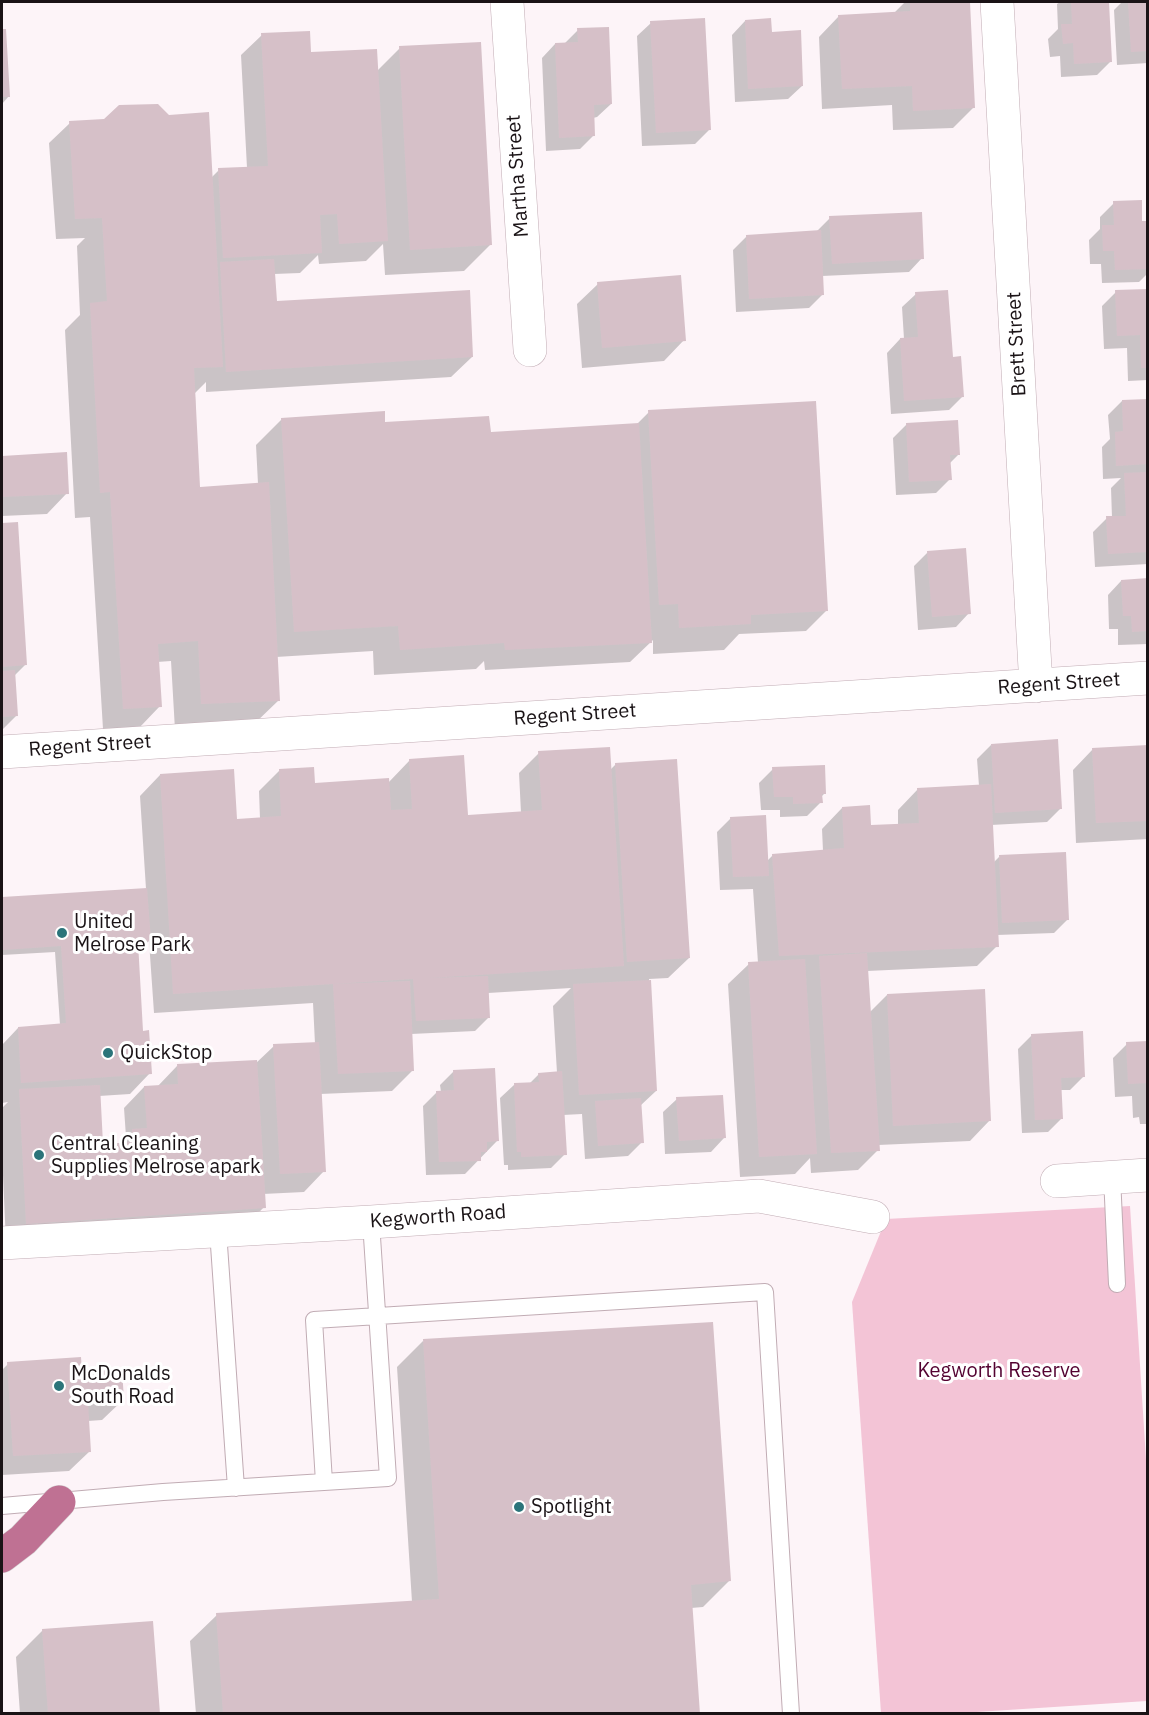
<!DOCTYPE html>
<style>
body{margin:0}
#map{position:relative;width:1149px;height:1715px;overflow:hidden;background:#fdf4f8;font-family:"IBM Plex Sans",sans-serif}
canvas{display:block}
.frame{position:absolute;inset:0;border:3px solid #1a1316;pointer-events:none}
</style>
<div id="map">
<canvas width="1149" height="1715"></canvas>
<div class="frame"></div>
</div>
<script>
const c = document.querySelector('canvas').getContext('2d');
c.lineJoin = 'round';
function fill(path, color) { c.fillStyle = color; c.fill(path, 'evenodd'); }
function stroke(path, color, width, dash) { c.strokeStyle = color; c.lineWidth = width; c.lineCap = dash ? 'butt' : 'round'; c.setLineDash(dash || []); c.stroke(path); }
function drawText(font, color, halo, rows, align = 'center') {
  c.font = font + ' "IBM Plex Sans",sans-serif'; c.lineWidth = 6; c.setLineDash([]); c.textBaseline = 'middle'; c.strokeStyle = halo; c.fillStyle = color; for (const [text, x, y, turn = 0] of rows) {
    c.save(); c.translate(x, y); c.rotate((+turn || 0) * Math.PI / 180); c.textAlign = isNaN(turn) ? turn : align; if (halo) c.strokeText(text, 0, 0); c.fillText(text, 0, 0); c.restore();
  }
}
const green = new Path2D(`
 M1130,1206L1147,1476V1701L961,1713H881L852,1302L886,1219Z`);
const shadow = new Path2D(`
 M905,2H969L974,107L953,128L893,130L892,105L822,109L819,37L839,16L893,14Z
 M1060,2H1107L1111,61L1097,75L1061,77L1060,56L1050,57L1048,39L1058,29L1057,4Z
 M1122,2H1148V63L1117,65L1114,10Z
 M745,21L771,33L802,86L788,99L735,102L732,35Z
 M651,23L709,130L695,144L642,146L637,36Z
 M5,30L9,96L2,104V31Z
 M578,30L611,104L597,117L593,118V136L580,149L546,151L542,58L555,44H564Z
 M262,35L309,54L377,71L400,48L491,244L464,271L385,275L383,244L366,261L319,264L318,255L300,273L274,274L275,302L472,357L451,377L206,392V382L195,393L198,488L258,484L256,445L282,419L384,424L489,436L636,425L649,412L826,611L806,631L739,634L724,650L653,654V640L630,662L485,670L484,661L476,669L374,675L373,651L276,657L279,700L252,726L175,730L171,661L157,662L160,706L140,727L103,729L90,517L75,518L65,330L80,315L77,246L85,238L56,239L49,143L70,123L211,178L219,170L247,168L241,55Z
 M1114,203L1141,223L1148,222V273L1139,282L1102,283L1101,264H1090L1089,240L1100,229V217Z
 M830,218L922,258L909,272L822,276L823,294L809,308L736,312L733,250L747,236L816,232Z
 M598,284L684,340L664,361L582,368L577,304Z
 M1148,291V380L1128,381L1127,348L1104,349L1102,306L1116,292Z
 M916,294L951,358L963,396L949,410L891,414L887,353L900,339H904L902,307Z
 M1148,400V564L1095,567L1093,532L1107,518H1112L1111,488L1121,478L1103,479L1102,447L1110,439L1108,415L1122,401Z
 M907,424L959,454L949,464L950,479L936,493L896,495L893,438Z
 M65,454L67,493L47,514L2,516V457Z
 M16,524L25,665L14,676L16,716L2,730V525Z
 M928,552L969,613L956,627L918,630L914,566Z
 M1148,580V644L1118,645V629H1109L1108,595L1121,581Z
 M991,745L1061,808L1047,822L991,825L993,863L999,857L1068,919L1054,933L997,935V946L977,966L867,971L869,1013L887,995L990,1120L970,1141L878,1145V1150L858,1170L811,1173L810,1158L795,1174L740,1177L728,984L749,964L758,963L753,889L720,890L717,832L731,818L767,861L773,855L823,851L822,829L842,808L870,827L898,825V810L918,789L979,786L977,759Z
 M1148,746V839L1076,843L1073,770L1093,749Z
 M539,753L610,770L616,764L689,958L668,978L649,979L656,1091L640,1106L642,1142L628,1156L585,1159L582,1114L563,1115L565,1154L551,1168L508,1170V1165H504L500,1098L514,1085L529,1084L539,1074L557,1073L553,1006L571,988L488,993L489,1017L475,1031L411,1034L413,1070L392,1091L320,1094L324,1171L304,1192L263,1194L264,1207L244,1228L6,1243L2,1153V1108L8,1102L2,1103V1045L18,1028L60,1025L55,952L2,955V899L146,889L140,796L160,775L236,820L260,819L259,791L279,771L313,784L388,783L410,760L466,817L521,813L519,773ZM149,941L154,1013L313,1003L315,1044L274,1046L255,1064L177,1066L157,1087H144L124,1108L126,1137L119,1144L102,1145L99,1096L130,1094L150,1073L142,1032L136,948L142,947Z
 M773,769L824,794L821,797V802L807,816L780,817V810H761L759,783Z
 M1032,1035L1084,1076L1070,1090H1060L1062,1118L1048,1132L1022,1133L1018,1049Z
 M1148,1043V1124H1140L1139,1117L1133,1118L1132,1096L1115,1097L1113,1058L1127,1044Z
 M454,1071L497,1141L465,1174L426,1175L423,1106L437,1092H441L440,1085Z
 M677,1099L724,1138L711,1152L665,1154L663,1112Z
 M423,1341L729,1581L703,1607L691,1608L698,1714H196L190,1641L217,1615L412,1602L397,1367Z
 M8,1364L81,1374L123,1400L102,1420L88,1421L90,1451L69,1471L2,1475V1370Z
 M43,1630L159,1714H20L16,1657Z`);
const building = new Path2D(`
 M910,2H970L975,108L913,111L912,86L842,89L838,15L910,11Z
 M1071,2H1109L1112,62L1074,64L1073,43L1063,44L1061,24H1072Z
 M1128,2H1148V51L1131,52Z
 M705,18L711,130L656,133L650,21Z
 M771,18L772,32L801,30L803,86L748,89L745,20Z
 M609,27L612,104L594,105L595,136L559,138L555,43L578,42L577,28Z
 M2,29H6L10,97H2Z
 M310,31L311,52L377,49L388,241L339,244L337,214L320,215L322,253L223,258L218,168L268,166L261,33Z
 M481,42L492,245L410,250L399,46Z
 M158,104L169,115L209,112L223,367L194,368L200,487L269,482L280,701L201,704L198,641L158,644L162,707L123,709L110,492L100,493L90,303L107,301L102,218L75,219L69,121L104,119L119,105Z
 M1142,200V221H1148V269L1115,270L1114,251H1103L1102,225H1114L1113,201Z
 M922,212L924,259L832,264L829,216Z
 M821,230L824,295L749,299L746,235Z
 M274,259L277,301L470,290L473,357L226,372L220,262Z
 M681,275L686,341L602,348L597,282Z
 M1148,289V368H1141L1140,335L1117,336L1115,290Z
 M948,290L953,357L961,356L964,397L904,401L900,338L918,337L915,292Z
 M1148,399V464L1116,466L1115,432L1123,431L1122,400Z
 M816,401L828,611L751,615V624L679,628L678,604L659,605L648,410Z
 M385,411V422L489,416L491,432L639,423L652,643L505,650L504,643L400,650L398,626L294,632L281,418Z
 M958,420L960,455H950L952,480L909,482L906,423Z
 M67,452L69,494L2,497V456Z
 M1148,472V552L1108,554L1106,516H1126L1124,473Z
 M18,522L27,665L2,667V523Z
 M966,548L971,614L932,617L927,551Z
 M1148,578V631L1132,632L1131,616H1123L1121,580Z
 M15,670L18,716L2,717V671Z
 M1058,739L1062,809L995,813L991,744Z
 M1148,745V821L1096,823L1092,748Z
 M610,747L624,966L429,978L488,976L490,1018L416,1021L413,979L173,994L160,774L234,769L237,819L281,816L279,769L314,767L315,783L389,778L391,810L412,809L409,759L464,755L468,815L542,810L538,751Z
 M677,759L690,958L627,962L615,763Z
 M825,765L826,794H822L823,803L793,804V797H774L772,767Z
 M991,784L999,947L779,956L772,854L844,848L842,807L870,805L871,825L919,823L917,788Z
 M766,815L769,876L733,877L730,817Z
 M1066,852L1069,920L1002,923L999,855Z
 M147,888L151,941L138,942L143,1031L149,1030L152,1074L21,1083L18,1027L66,1023L61,946L2,950V897Z
 M867,953L880,1151L831,1153L819,956Z
 M805,959L817,1154L759,1157L748,962Z
 M651,980L657,1091L579,1095L573,984Z
 M410,981L414,1071L338,1074L333,984Z
 M985,989L991,1121L893,1126L887,994Z
 M1083,1031L1085,1077L1061,1078L1063,1119L1035,1120L1031,1034Z
 M1148,1041V1083L1128,1084L1126,1042Z
 M319,1042L326,1172L280,1174L273,1044Z
 M257,1060L266,1208L26,1224L19,1089L100,1085L103,1144L133,1142L132,1129L147,1128L144,1086L178,1084L177,1064Z
 M495,1068L499,1141L487,1142V1152H481V1161L439,1162L436,1091L454,1090L453,1070Z
 M562,1071L567,1155L521,1157V1152H517L514,1083L539,1082L538,1073Z
 M723,1095L726,1138L679,1141L676,1097Z
 M641,1098L644,1143L598,1146L595,1101Z
 M713,1322L731,1581L691,1585L700,1714H223L216,1613L439,1599L423,1339Z
 M81,1357L82,1372L122,1369L124,1400L88,1403L91,1452L13,1456L7,1362Z
 M153,1621L160,1714H48L42,1629Z`);
const lane = new Path2D(`
 M1112,1177L1117,1284
 M218,1231L236,1488
 M324,1482L314,1320L765,1292L791,1714
 M2,1506L163,1492L388,1478L371,1222`);
const street = new Path2D(`
 M507,2L530,350
 M997,2L1036,686
 M2,752L1148,678
 M1057,1181L1148,1175
 M2,1243L371,1222L759,1196L873,1217`);
const highway = new Path2D(`
 M2,1556L23,1540L59,1502`);
const markers = [
 [62,933,6,"#2b747a"],
 [108,1053,6,"#2b747a"],
 [39,1155,6,"#2b747a"],
 [59,1386,6,"#2b747a"],
 [519,1507,6,"#2b747a"]
];
const streetNames = [
 ["Martha Street",518,176,-94],
 ["Brett Street",1017,344,-93],
 ["Regent Street",1059,684,-4],
 ["Regent Street",575,715,-4],
 ["Regent Street",90,746,-4],
 ["Kegworth Road",438,1217,-4]
];
const poiNames = [
 ["United",74,922],
 ["Melrose Park",74,945],
 ["QuickStop",120,1053],
 ["Central Cleaning",51,1144],
 ["Supplies Melrose apark",51,1167],
 ["McDonalds",71,1374],
 ["South Road",71,1397],
 ["Spotlight",531,1507]
];
const parkNames = [
 ["Kegworth Reserve",999,1371]
];
fill(green, '#f3c4d6');
fill(shadow, '#0003');
fill(building, '#d6c0c8');
stroke(lane, '#c1acb4', 18);
stroke(street, '#c1acb4', 34);
stroke(highway, '#d6d5d5', 34);
stroke(lane, '#fff', 16);
stroke(street, '#fff', 33);
stroke(highway, '#bf7193', 33);
for (const [x, y, r, color] of markers) { const dot = new Path2D(); dot.arc(x, y, r, 0, 2 * Math.PI); c.fillStyle = color; c.fill(dot); stroke(dot, '#fff', 2); }
drawText('20px', '#1a1316', '#fff', streetNames);
drawText('20px', '#1a1316', '#fff', poiNames, 'left');
drawText('20px', '#530231', '#fff', parkNames);
</script>
